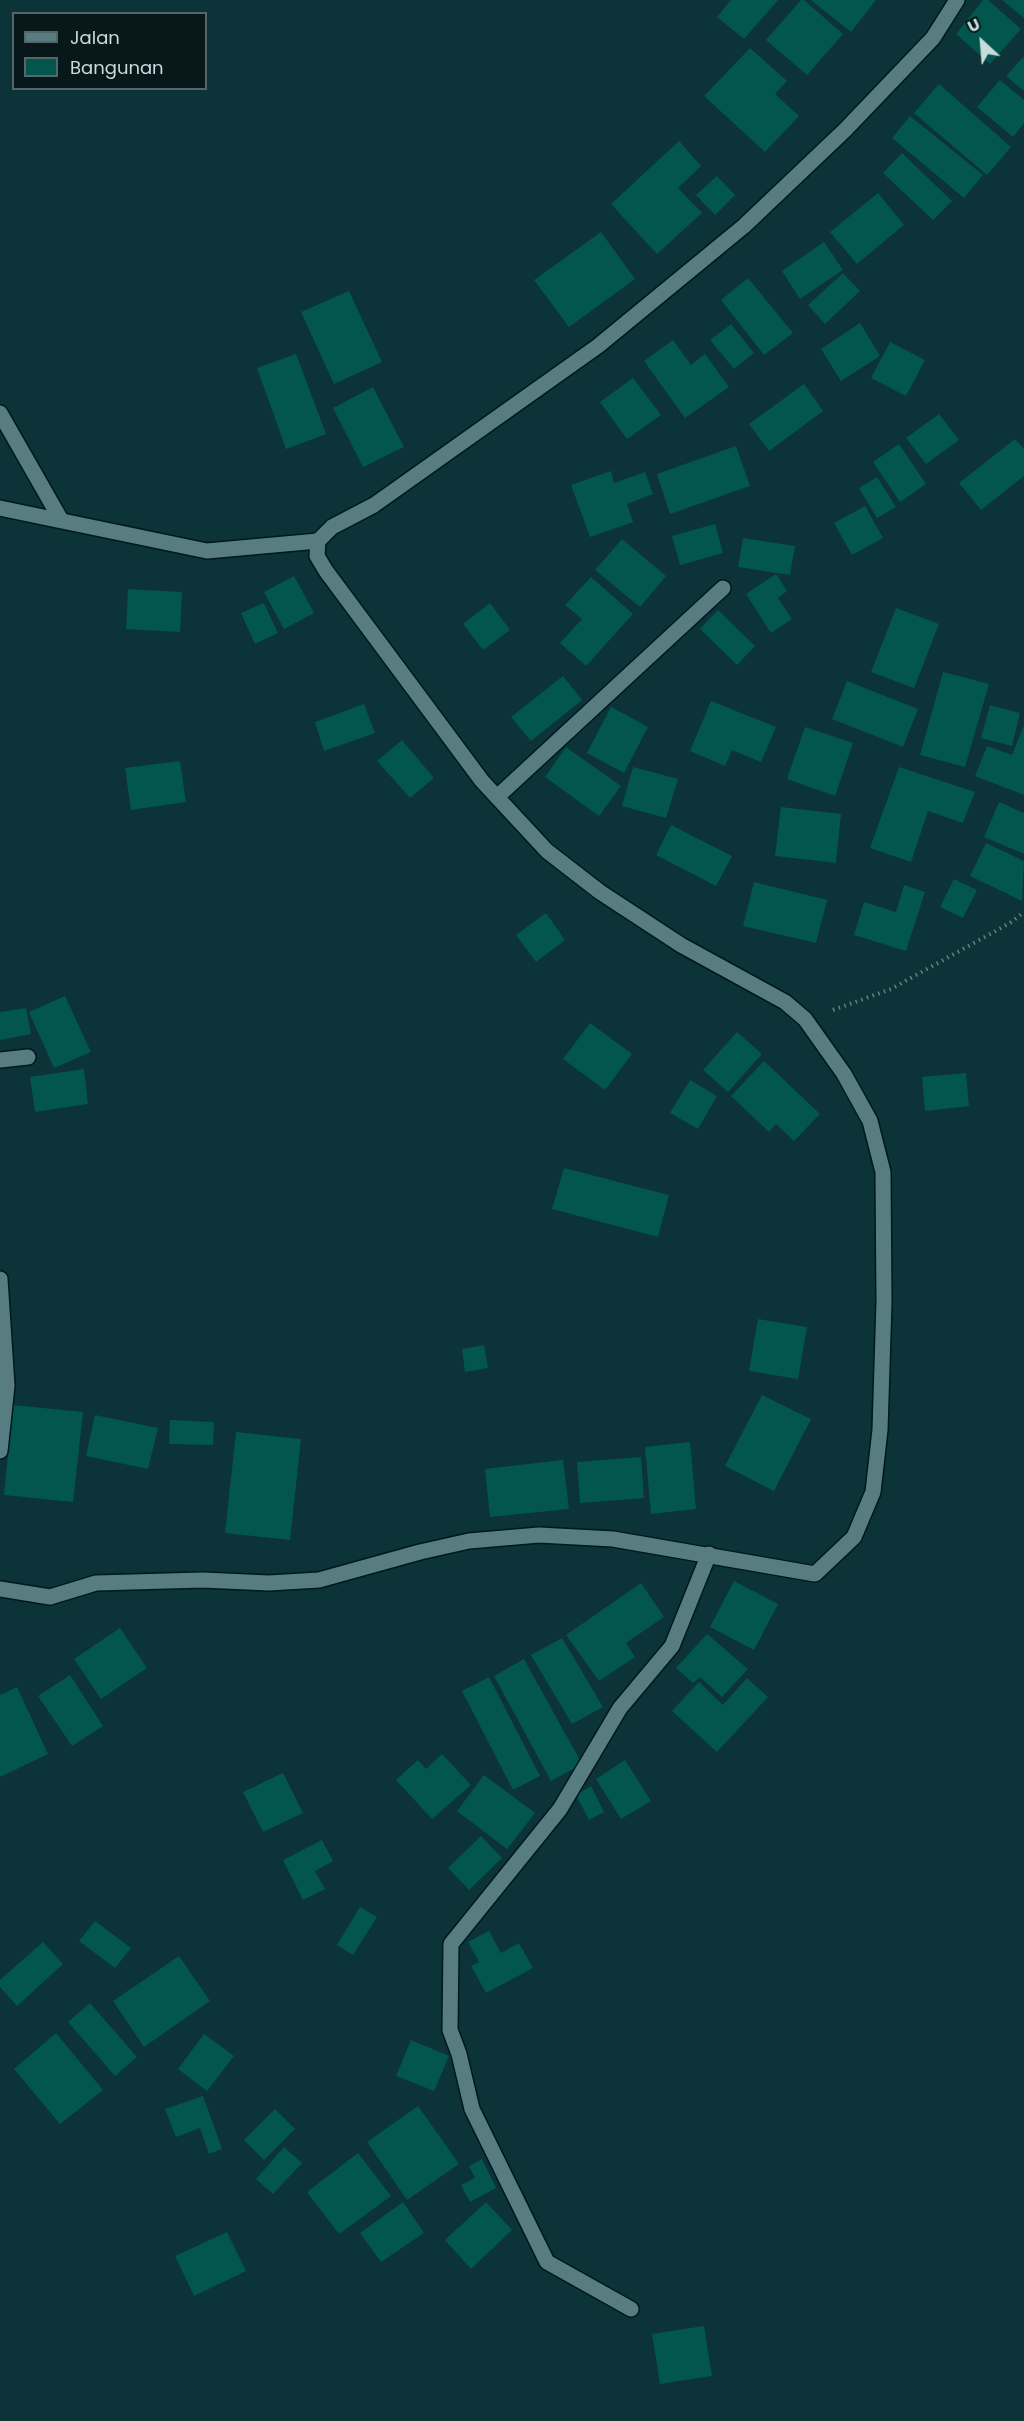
<!DOCTYPE html>
<style>
body{margin:0}
#map{position:relative;width:1024px;height:2421px;overflow:hidden;background:#0c3337;font-family:Poppins,sans-serif}
canvas{display:block}
.legend{position:absolute;left:12px;top:12px;width:195px;height:78px;box-sizing:border-box;background:#08181a;border:2px solid #556668;margin:0;padding:8px 10px;list-style:none;font-size:18px;color:#c8dcde}
.legend li{display:flex;align-items:center;gap:12px;height:30px}
.legend b{width:30px;border:2px solid #556668}
.north{position:absolute;left:952px;top:12px;width:60px;height:60px;-webkit-text-stroke:4px #08181a;paint-order:stroke;rotate:334deg;font-size:16px;font-weight:700;line-height:24px;text-align:center;color:#c8dcde}
.north::after{content:'';display:block;margin:auto;width:21px;height:27px;background:#c8dcde;clip-path:polygon(50% 0,100% 100%,50% 72%,0 100%)}
</style>
<div id="map">
<canvas width="1024" height="2421"></canvas>
<ul class="legend">
<li><b style="height:8px;background:#577d82"></b>Jalan</li>
<li><b style="height:16px;background:#02564e"></b>Bangunan</li>
</ul>
<div class="north">U</div>
</div>
<script>
const c = document.querySelector('canvas').getContext('2d');
c.lineJoin = 'round';
function fill(path, color) { c.fillStyle = color; c.fill(path, 'evenodd'); }
function stroke(path, color, width, dash) { c.strokeStyle = color; c.lineWidth = width; c.lineCap = dash ? 'butt' : 'round'; c.setLineDash(dash || []); c.stroke(path); }
const building = new Path2D(`
 M731,0H778L744,39L717,17Z
 M801,0H804L843,34L807,75L766,40Z
 M811,0H876L851,32Z
 M983,0H988L1021,29L990,64L956,34Z
 M1002,0H1024V18Z
 M750,48L787,81L775,94L799,116L765,152L704,96Z
 M1024,56V91L1006,76Z
 M1000,80L1024,100V123L1013,137L977,107Z
 M939,84L1011,147L987,175L914,113Z
 M910,116L983,175L964,198L892,138Z
 M679,141L701,166L678,188L702,213L657,254L611,204Z
 M902,153L952,201L933,220L883,173Z
 M717,176L735,195L715,215L696,195Z
 M878,193L904,225L857,264L830,232Z
 M601,232L635,279L569,327L534,280Z
 M824,242L843,270L800,299L782,271Z
 M843,273L860,291L825,324L808,305Z
 M748,278L793,333L764,355L721,300Z
 M349,291L382,362L334,384L301,312Z
 M860,323L880,356L841,381L821,349Z
 M731,324L754,353L734,369L710,340Z
 M673,340L691,365L705,354L729,387L685,418L644,361Z
 M890,342L925,360L906,396L871,378Z
 M296,354L326,434L286,449L257,368Z
 M633,378L661,415L627,439L600,402Z
 M804,384L823,411L769,451L749,424Z
 M373,387L404,447L363,467L333,408Z
 M939,414L959,440L926,464L906,438Z
 M1015,439L1024,449V476L981,510L959,483Z
 M899,444L926,484L900,502L873,462Z
 M736,446L750,486L670,514L657,474Z
 M611,471L614,483L645,472L653,494L627,504L633,522L590,537L571,485Z
 M877,477L896,507L877,518L859,488Z
 M865,506L883,538L852,555L834,523Z
 M715,524L723,553L680,565L672,536Z
 M743,538L795,546L790,575L738,567Z
 M622,539L666,576L640,607L595,570Z
 M776,574L787,591L778,598L792,619L771,633L746,594Z
 M294,576L314,613L284,629L264,592Z
 M591,577L633,614L586,666L560,643L582,619L565,605Z
 M128,589L182,592L180,632L126,629Z
 M264,603L278,633L255,644L241,613Z
 M490,603L510,630L483,650L463,624Z
 M896,608L939,624L914,688L871,672Z
 M718,610L755,646L737,665L700,629Z
 M943,672L989,684L965,767L920,755Z
 M563,676L582,700L531,741L511,717Z
 M847,681L918,709L903,747L832,719Z
 M711,701L776,727L761,762L732,750L725,766L690,751Z
 M364,704L375,733L324,751L315,722Z
 M990,705L1020,713L1012,746L981,738Z
 M611,707L648,727L624,773L587,753Z
 M1024,725V795L975,776L987,746L1012,755Z
 M805,727L853,743L835,796L787,779Z
 M402,740L434,778L410,798L377,761Z
 M566,747L621,786L599,816L545,777Z
 M180,761L186,802L131,810L125,768Z
 M633,767L678,779L666,818L622,806Z
 M899,767L975,792L963,823L928,811L911,862L870,848Z
 M999,802L1024,813V854L984,837Z
 M781,807L841,814L836,863L775,856Z
 M671,825L732,856L716,886L656,855Z
 M986,843L1024,861L1022,901L970,876Z
 M954,879L977,890L963,918L940,907Z
 M754,882L827,900L816,943L743,926Z
 M904,885L925,892L906,951L854,935L864,902L896,912Z
 M546,913L565,940L536,962L516,935Z
 M65,996L91,1052L54,1068L29,1012Z
 M26,1008L31,1034L0,1040V1012Z
 M590,1023L632,1054L605,1090L563,1059Z
 M737,1032L762,1054L728,1092L703,1070Z
 M764,1061L820,1114L794,1141L776,1124L769,1132L731,1096Z
 M84,1069L88,1104L35,1112L30,1077Z
 M966,1073L969,1106L925,1111L922,1077Z
 M690,1080L717,1096L698,1129L670,1113Z
 M564,1168L669,1195L658,1237L552,1209Z
 M758,1319L807,1327L798,1379L749,1371Z
 M484,1345L488,1368L465,1372L462,1349Z
 M762,1395L811,1419L774,1491L725,1466Z
 M13,1405L83,1412L73,1502L4,1495Z
 M95,1415L158,1428L148,1469L86,1456Z
 M170,1420L214,1422L213,1445L169,1444Z
 M236,1432L301,1439L290,1540L225,1533Z
 M690,1442L696,1509L651,1514L645,1447Z
 M641,1457L644,1498L580,1503L577,1462Z
 M563,1460L569,1509L490,1517L485,1469Z
 M734,1581L778,1604L754,1650L710,1627Z
 M641,1583L664,1617L626,1643L635,1657L599,1681L566,1635Z
 M120,1628L147,1668L101,1699L74,1659Z
 M707,1634L748,1669L722,1697L700,1677L693,1683L676,1668Z
 M562,1638L603,1707L572,1724L531,1655Z
 M524,1659L582,1764L551,1781L494,1676Z
 M70,1675L103,1726L72,1746L38,1696Z
 M489,1677L540,1776L513,1790L462,1691Z
 M747,1678L768,1697L717,1752L672,1711L699,1682L723,1705Z
 M17,1687L48,1754L0,1777V1695Z
 M442,1754L471,1785L432,1819L396,1780L418,1760L426,1769Z
 M625,1760L651,1801L621,1819L596,1779Z
 M283,1773L303,1813L263,1832L243,1792Z
 M484,1775L535,1813L507,1849L457,1811Z
 M591,1786L604,1812L589,1820L576,1795Z
 M481,1836L502,1858L469,1890L448,1868Z
 M322,1840L333,1861L315,1871L325,1889L303,1900L283,1860Z
 M360,1907L377,1917L353,1955L337,1945Z
 M95,1921L131,1948L115,1968L79,1941Z
 M489,1931L501,1953L519,1943L533,1968L486,1993L471,1966L479,1962L468,1942Z
 M43,1942L63,1964L17,2006L0,1987V1980Z
 M179,1956L210,2001L144,2047L113,2001Z
 M90,2003L137,2057L115,2076L68,2022Z
 M56,2033L103,2090L60,2124L14,2069Z
 M204,2034L234,2056L207,2091L178,2069Z
 M411,2040L449,2056L434,2091L396,2076Z
 M203,2096L222,2149L209,2154L200,2128L176,2137L165,2109Z
 M418,2106L459,2164L407,2200L367,2142Z
 M275,2109L295,2129L264,2160L244,2140Z
 M284,2147L302,2163L273,2194L256,2179Z
 M358,2153L391,2196L339,2234L307,2192Z
 M482,2159L496,2188L470,2202L461,2185L475,2178L469,2166Z
 M403,2202L424,2233L381,2262L360,2233Z
 M486,2202L512,2230L471,2269L445,2240Z
 M227,2232L246,2271L194,2296L175,2256Z
 M704,2326L712,2376L660,2384L652,2334Z`);
const path = new Path2D(`
 M833,1010L891,989L1010,923L1024,912`);
const minor = new Path2D(`
 M0,413L61,520
 M0,508L207,551L318,541
 M497,797L723,588
 M0,1060L28,1057
 M0,1279L7,1386L0,1451
 M631,2309L547,2262L472,2109L459,2054L450,2030L451,1944L560,1809L620,1708L672,1646L709,1554`);
const tertiary = new Path2D(`
 M0,1589L50,1597L96,1583L203,1580L269,1583L319,1580L420,1552L469,1541L539,1535L613,1539L815,1574L854,1537L873,1492L880,1430L884,1302L883,1172L870,1121L844,1074L805,1019L785,1002L681,945L600,892L547,851L482,781L326,571L317,556L318,541L332,527L374,505L598,346L744,226L845,130L933,38L957,0`);
fill(building, '#02564e');
stroke(minor, '#00191c', 18);
stroke(tertiary, '#00191c', 18);
stroke(path, '#648286', 4, [1.5, 4.5]);
stroke(minor, '#577d82', 15);
stroke(tertiary, '#577d82', 15);
</script>
